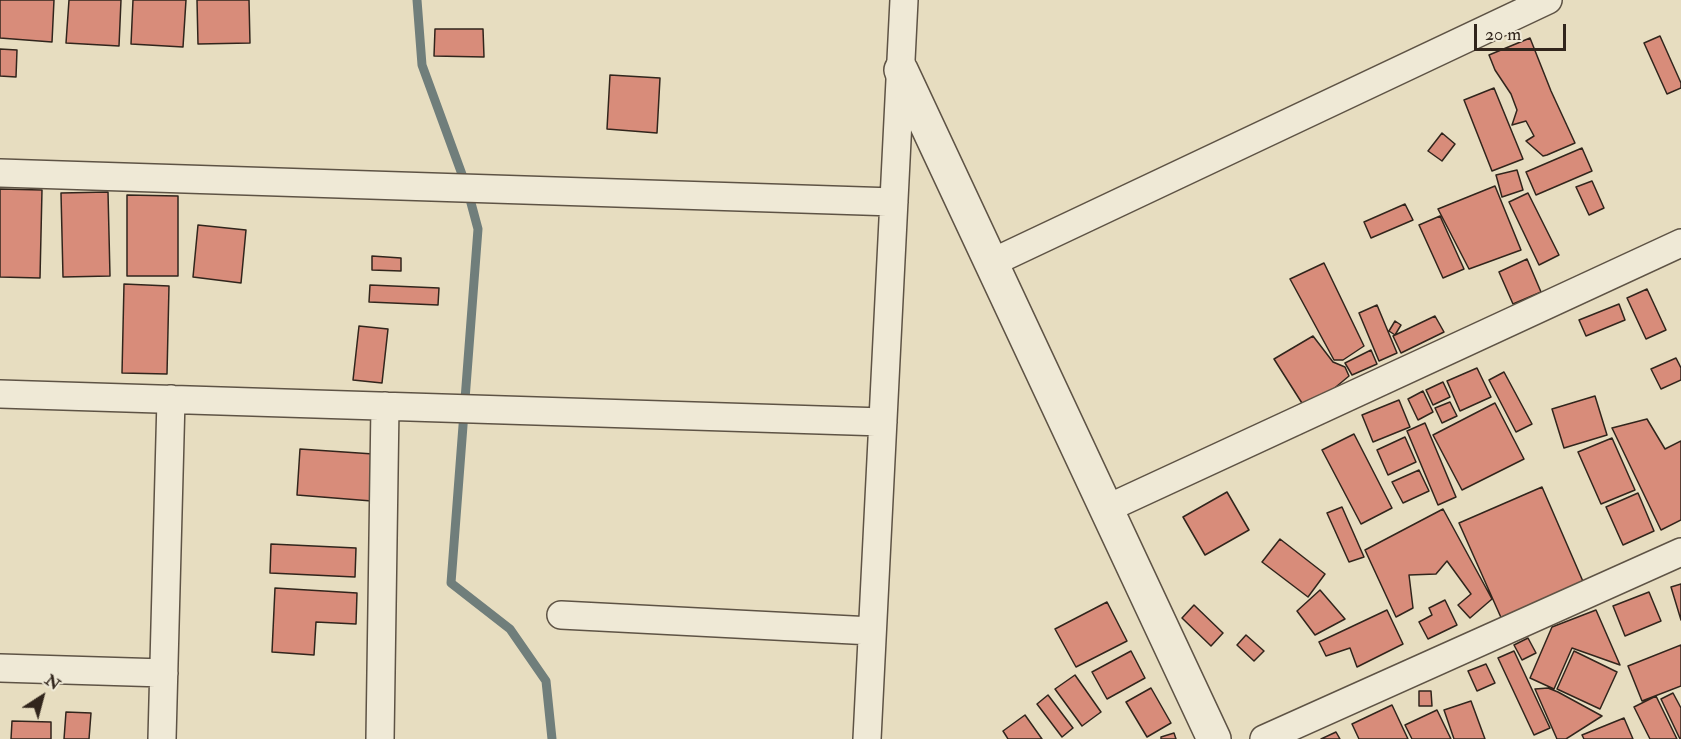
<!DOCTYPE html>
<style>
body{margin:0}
#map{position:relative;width:1681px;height:739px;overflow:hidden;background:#e7ddc0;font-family:"IM FELL Double Pica",serif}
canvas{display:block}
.north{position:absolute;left:12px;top:667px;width:60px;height:60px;-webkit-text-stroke:4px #efe9d6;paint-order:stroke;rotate:36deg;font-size:16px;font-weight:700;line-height:24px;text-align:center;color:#31251c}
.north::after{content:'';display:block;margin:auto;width:21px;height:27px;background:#31251c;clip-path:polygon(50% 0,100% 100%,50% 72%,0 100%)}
.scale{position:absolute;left:1474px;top:24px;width:92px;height:27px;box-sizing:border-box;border:3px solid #31251c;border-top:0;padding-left:8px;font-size:18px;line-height:21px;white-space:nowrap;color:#31251c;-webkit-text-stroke:4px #efe9d6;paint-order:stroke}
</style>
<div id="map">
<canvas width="1681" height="739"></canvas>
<div class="north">N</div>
<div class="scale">20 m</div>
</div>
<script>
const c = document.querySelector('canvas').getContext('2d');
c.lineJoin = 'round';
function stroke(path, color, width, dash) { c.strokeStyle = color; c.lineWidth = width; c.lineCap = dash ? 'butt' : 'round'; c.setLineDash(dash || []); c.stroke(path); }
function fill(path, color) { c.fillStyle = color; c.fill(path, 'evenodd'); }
const stream = new Path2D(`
 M417,0L422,65L467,188L478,229L451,583L510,629L546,681L552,739`);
const building = new Path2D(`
 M0,0H54L52,42L0,38Z
 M69,0H121L119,46L66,43Z
 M133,0H186L183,47L131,44Z
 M197,0H249L250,43L198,44Z
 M435,29H483L484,57L434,56Z
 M1660,36L1681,83V88L1667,94L1644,43Z
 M1530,38L1551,91L1575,143L1547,155L1543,156L1526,141L1534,136L1526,121L1512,125L1517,110L1511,94L1495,70L1489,55Z
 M0,49L17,50L16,77L0,76Z
 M610,75L660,78L657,133L607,129Z
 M1494,88L1523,159L1492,171L1464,100Z
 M1442,133L1455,144L1442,161L1428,151Z
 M1582,148L1592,171L1536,195L1526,172Z
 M1517,170L1523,190L1502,197L1496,175Z
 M1592,181L1604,208L1589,215L1576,187Z
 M1495,186L1521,250L1469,269L1438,209Z
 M0,189L42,190L40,278L0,277Z
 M108,192L110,276L63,277L61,193Z
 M1528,193L1559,255L1539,265L1509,202Z
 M127,195L178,196V276H127Z
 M1405,204L1413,220L1371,238L1364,222Z
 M1440,216L1464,269L1443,278L1419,225Z
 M198,225L246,230L241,283L193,277Z
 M372,256L401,258V271L372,270Z
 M1527,259L1541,292L1513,304L1499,272Z
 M1324,263L1364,346L1343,360H1334L1290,279Z
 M124,284L169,286L167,374L122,373Z
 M370,285L439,288L438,305L369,302Z
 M1647,289L1666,330L1646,339L1627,298Z
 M1619,304L1625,320L1586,336L1579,320Z
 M1377,305L1397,353L1379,361L1359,313Z
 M1435,316L1444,332L1401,353L1393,336Z
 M1395,321L1401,325L1395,335L1389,331Z
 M359,326L388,329L382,383L353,380Z
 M1313,336L1333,362L1345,367L1349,376L1307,411L1274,359Z
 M1371,350L1377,364L1352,375L1345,363Z
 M1676,358L1681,368V380L1661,389L1651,369Z
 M1477,368L1491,397L1460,411L1447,381Z
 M1504,372L1532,424L1516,432L1489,380Z
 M1443,382L1450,397L1433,405L1426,390Z
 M1423,391L1433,412L1418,420L1408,399Z
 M1595,396L1607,435L1564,448L1552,409Z
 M1399,400L1410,427L1373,442L1362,415Z
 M1450,402L1457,416L1442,423L1435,408Z
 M1495,403L1524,459L1462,490L1433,435Z
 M1647,419L1665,449L1681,441V520L1661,530L1612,428Z
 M1425,423L1456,497L1438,505L1407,431Z
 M1354,434L1392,508L1361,524L1322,450Z
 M1405,437L1416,462L1388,475L1377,450Z
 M1612,438L1635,490L1601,504L1578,452Z
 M300,449L388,455L384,502L297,495Z
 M1419,470L1429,491L1403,503L1392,482Z
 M1542,487L1585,586L1503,622L1459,523Z
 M1227,492L1249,530L1205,555L1183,517Z
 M1638,493L1654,531L1623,545L1606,507Z
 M1342,507L1364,557L1349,562L1327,513Z
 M1443,509L1492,599L1470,618L1458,605L1471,594L1447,561L1436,574L1409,575L1413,608L1396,617L1365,550Z
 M1280,539L1325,574L1308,597L1262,562Z
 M271,544L356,548L355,577L270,573Z
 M1681,584V620L1671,587Z
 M275,588L357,593L356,624L316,622L314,655L272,652Z
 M1320,590L1345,619L1315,635L1297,611Z
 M1649,592L1661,621L1625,636L1613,606Z
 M1445,600L1457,625L1428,639L1419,622L1432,615L1429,608Z
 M1107,602L1127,641L1076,667L1055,629Z
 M1194,605L1223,633L1211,646L1182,618Z
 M1387,610L1403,644L1357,667L1350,648L1326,656L1319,642Z
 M1596,610L1620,665L1572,648L1554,689L1530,678L1552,627Z
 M1246,635L1264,651L1254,661L1237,645Z
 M1528,638L1536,653L1522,660L1514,645Z
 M1681,645V686L1642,701L1628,666Z
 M1131,651L1145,678L1107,699L1092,672Z
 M1514,651L1550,728L1534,735L1498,658Z
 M1574,651L1617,672L1600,709L1557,689Z
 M1486,664L1495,683L1477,691L1468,671Z
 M1075,675L1101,712L1082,726L1055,689Z
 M1151,688L1171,723L1147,737L1126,702Z
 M1548,688L1558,692L1602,716L1566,739H1557L1535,689Z
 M1419,691H1431L1432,706H1419Z
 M1673,693L1681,708V739H1680L1661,699Z
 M1048,695L1073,728L1062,737L1037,704Z
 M1656,696L1677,739H1650L1634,707Z
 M1471,701L1485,739H1454L1444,710Z
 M1392,705L1408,739H1359L1352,724Z
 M1437,710L1451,739H1412L1405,725Z
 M66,712L91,713L89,739H64Z
 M1025,715L1042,739H1008L1003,731Z
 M1624,718L1633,739H1584L1582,735Z
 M12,721L51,722V739H11Z
 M1336,732L1340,739H1321Z
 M1174,733L1176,739H1161V737Z`);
const minor = new Path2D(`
 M0,173L894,202
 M991,263L1548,0
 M0,394L883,422
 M1106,509L1681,243
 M561,615L872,631
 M0,668L164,673
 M162,739L171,399
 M380,739L385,406
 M867,739L904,0
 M1264,739L1681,552`);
const tertiary = new Path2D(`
 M901,70L1214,739`);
stroke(stream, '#707e7b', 9);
fill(building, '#d88c7a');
stroke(building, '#31251c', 1.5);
stroke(minor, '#5e5345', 30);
stroke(tertiary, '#5e5345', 36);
stroke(minor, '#efe9d6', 27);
stroke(tertiary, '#efe9d6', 33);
</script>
